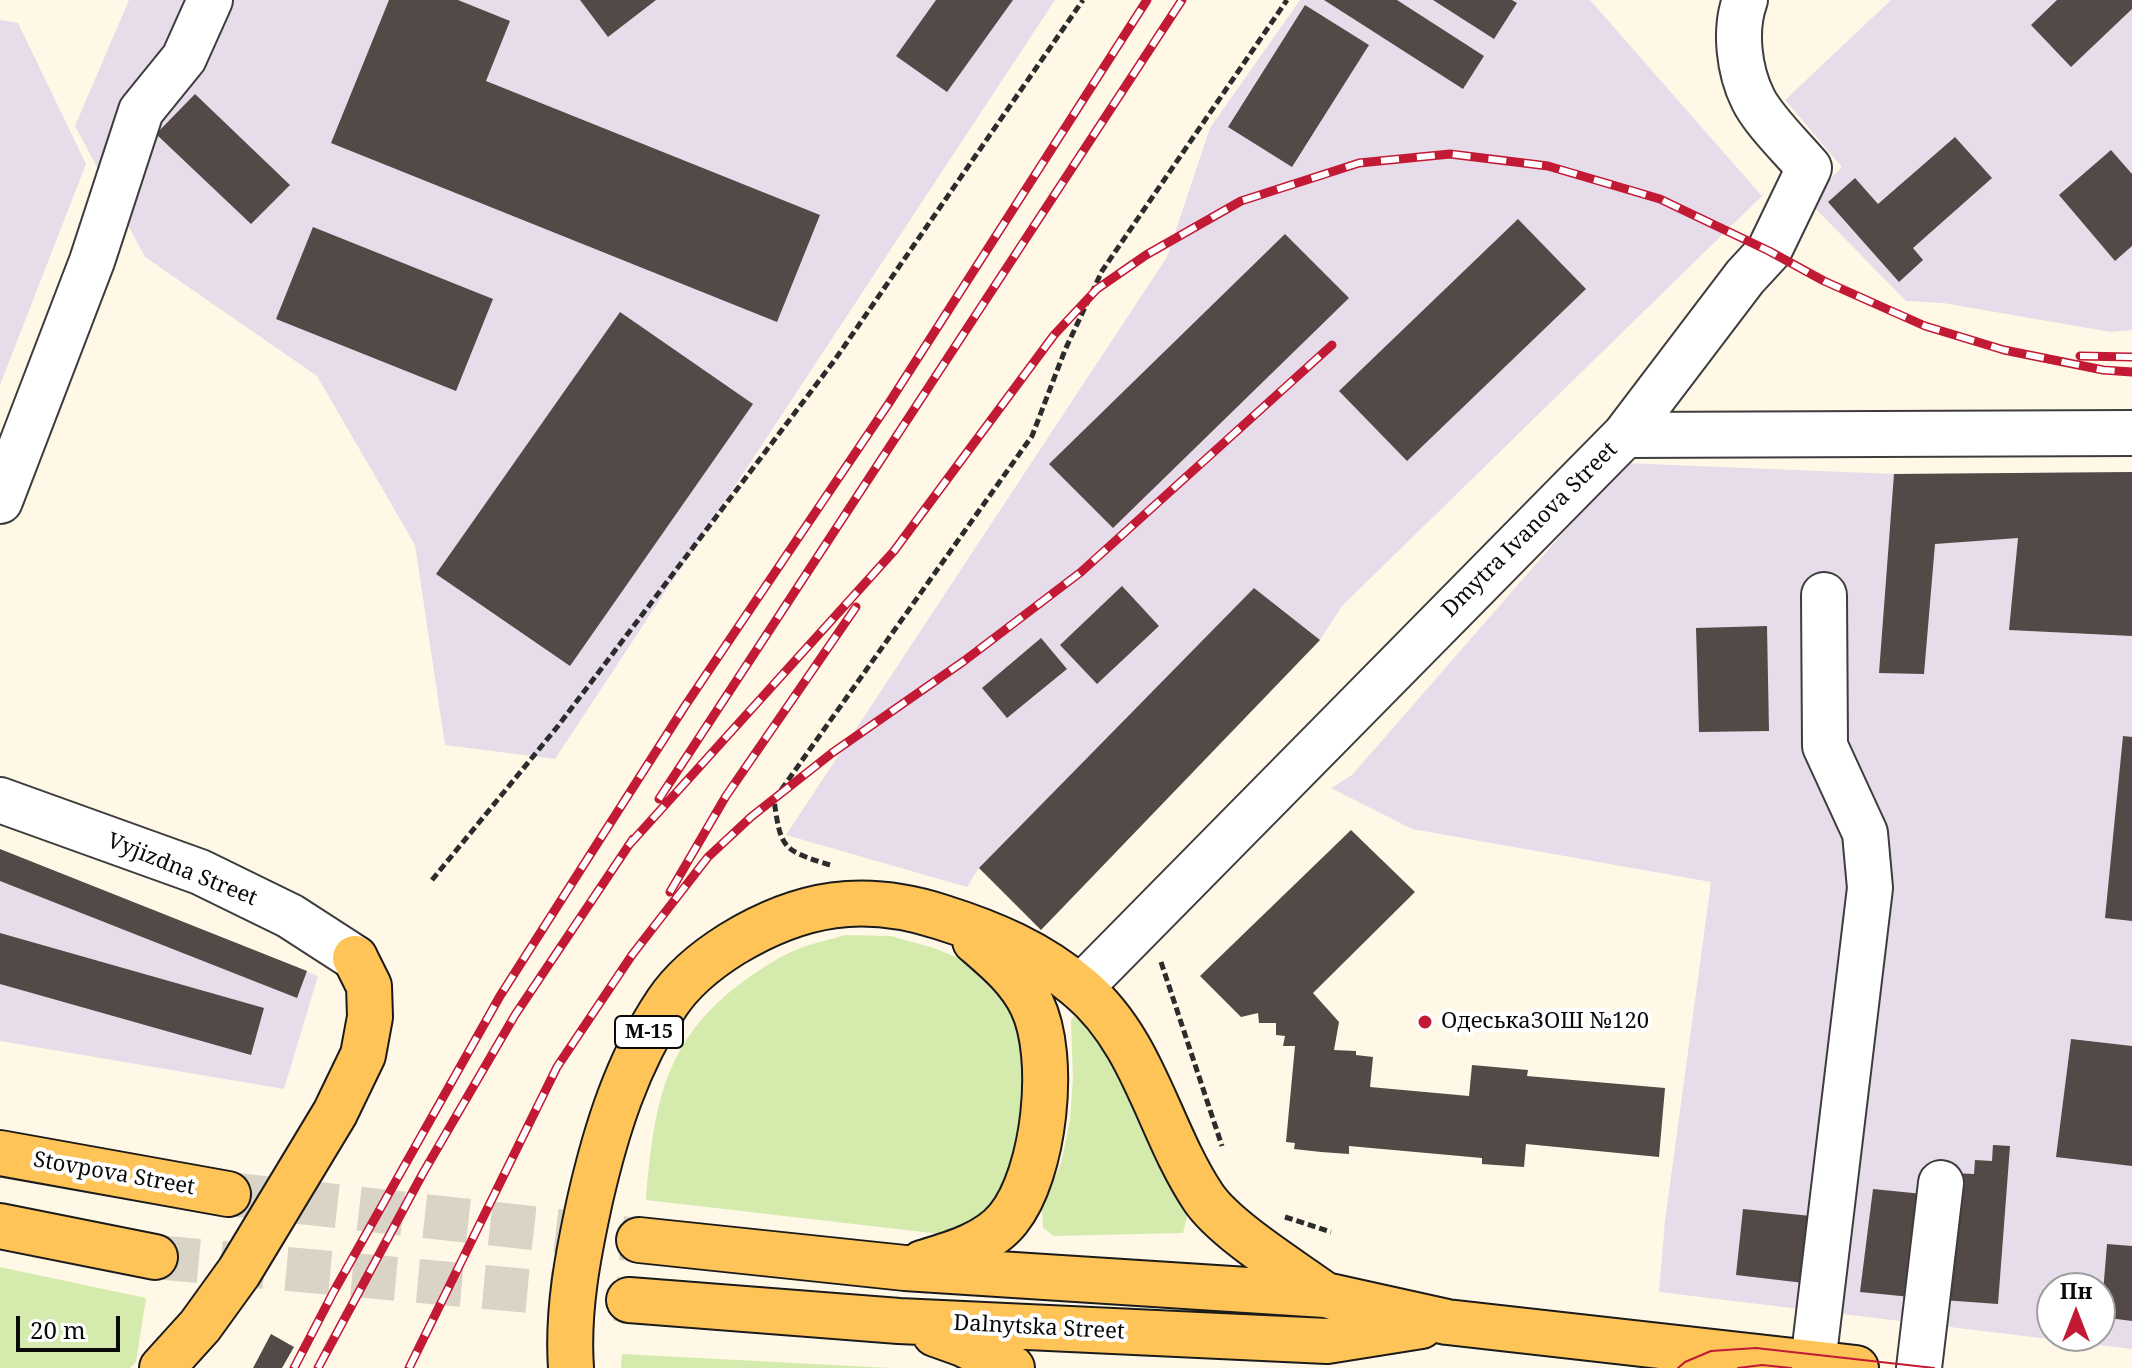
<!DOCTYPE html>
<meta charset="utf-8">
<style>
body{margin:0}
#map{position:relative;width:2132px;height:1368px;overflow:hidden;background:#fff8e7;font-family:"Noto Serif",serif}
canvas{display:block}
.north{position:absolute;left:2036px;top:1272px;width:80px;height:80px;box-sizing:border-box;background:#fff;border:2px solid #9d9d9d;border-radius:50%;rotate:0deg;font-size:22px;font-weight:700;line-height:32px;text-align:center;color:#0a0a0a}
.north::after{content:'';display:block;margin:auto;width:28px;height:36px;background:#c21934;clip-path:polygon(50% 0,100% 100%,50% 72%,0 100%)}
.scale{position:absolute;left:16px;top:1316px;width:104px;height:36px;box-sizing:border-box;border:4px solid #0a0a0a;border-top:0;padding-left:10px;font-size:24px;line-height:28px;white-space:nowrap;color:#0a0a0a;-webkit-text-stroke:6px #fff;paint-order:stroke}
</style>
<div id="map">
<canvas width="2132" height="1368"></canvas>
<div class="north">Пн</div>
<div class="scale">20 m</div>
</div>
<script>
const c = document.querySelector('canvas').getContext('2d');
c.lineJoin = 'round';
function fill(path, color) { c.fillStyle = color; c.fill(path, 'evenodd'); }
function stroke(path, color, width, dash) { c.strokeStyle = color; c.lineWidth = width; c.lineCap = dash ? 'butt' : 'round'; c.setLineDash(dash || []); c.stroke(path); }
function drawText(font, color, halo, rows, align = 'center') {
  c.font = font + ' "Noto Serif",serif'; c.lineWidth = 8; c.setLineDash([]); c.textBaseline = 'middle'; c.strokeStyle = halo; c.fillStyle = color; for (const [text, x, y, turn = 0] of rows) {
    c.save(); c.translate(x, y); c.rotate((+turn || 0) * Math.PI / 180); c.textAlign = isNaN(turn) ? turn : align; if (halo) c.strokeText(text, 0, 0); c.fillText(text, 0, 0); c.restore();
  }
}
const industrial = new Path2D(`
 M129,0H1055L555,759L445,745L415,545L317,376L145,257L75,126Z
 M1300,0H1590L1762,196L1342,606L1320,640L1041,930L979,868L967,887L786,835L1167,257L1210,128Z
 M1891,0H2132V330L2111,332L1943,303L1906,301L1808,201L1842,167L1785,100Z
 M0,20L18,23L86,164L0,385Z
 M1624,463L1894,474L2132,472V1349L1659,1292L1665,1221L1711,882L1412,829L1331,788L1352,775ZM2052,1288H2100V1336H2052Z
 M0,850L318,976L284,1089L0,1041Z`);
const green = new Path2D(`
 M845,935L891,936L934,948L973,964L1002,985L1025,1045V1092L1012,1163L1000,1190L986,1211L968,1227L949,1235L646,1200C654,1105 663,1040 745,980C761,969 780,956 798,949C813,943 829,940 845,935Z
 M1074,1016L1084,1017L1105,1045L1183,1201L1187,1217L1183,1233L1054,1236L1043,1228L1042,1208L1061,1163L1070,1120L1073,1078L1071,1021Z
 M0,1267L146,1298L136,1362L130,1368H0Z
 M622,1354L891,1368H621Z`);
const building = new Path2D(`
 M389,0H458L510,21L486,81L820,215L777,322L331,143Z
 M580,0H656L608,37Z
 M936,0H1013L947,92L896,56Z
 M1324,0H1397L1484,56L1463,89Z
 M1433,0H1512L1517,3L1494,39Z
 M2057,0H2132V9L2071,67L2031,25Z
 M1305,5L1369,45L1292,167L1228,127Z
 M195,94L290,185L251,224L156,134Z
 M1955,137L1992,178L1913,248L1923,260L1899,282L1828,202L1855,178L1878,204Z
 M2111,150L2132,174V246L2115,261L2059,195Z
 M1518,219L1586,289L1407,461L1339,391Z
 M313,227L493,299L456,391L276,319Z
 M1285,234L1349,298L1113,528L1049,464Z
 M620,312L753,404L570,666L436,574Z
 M2132,472V636L2009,630L2018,538L1935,544L1924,674L1879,673L1894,474Z
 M1122,586L1159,626L1097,684L1060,645Z
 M1254,588L1320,640L1041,930L979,868Z
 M1767,626L1769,731L1699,732L1696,628Z
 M1041,638L1067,669L1007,718L982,688Z
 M2123,736L2132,737V921L2105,918Z
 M1351,830L1415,892L1313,993L1339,1022L1334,1050L1356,1051V1055L1373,1057L1370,1087L1469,1096L1472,1065L1528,1070L1527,1076L1665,1088L1659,1157L1526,1144L1524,1167L1482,1164V1158L1349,1146V1154L1321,1152L1294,1149L1295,1143L1286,1142L1295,1046H1283L1285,1036L1276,1035V1023H1259L1258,1013L1241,1017L1200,976Z
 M0,849L307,971L297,998L0,881Z
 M0,933L264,1008L251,1055L0,984Z
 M2071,1039L2132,1046V1166L2056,1157Z
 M1993,1145L2010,1146L1998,1304L1943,1300L1953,1173L1974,1174L1975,1160L1992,1161Z
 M1873,1189L1923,1194L1911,1297L1860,1292Z
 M1743,1209L1811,1216L1804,1283L1736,1275Z
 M2107,1244L2132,1246V1321L2101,1317Z
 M271,1334L294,1347L282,1368H253Z`);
const majorTunnel = new Path2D(`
 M228,1194L639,1240
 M155,1257L629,1300`);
const path = new Path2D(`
 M830,865C782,850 781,849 774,800L1032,436L1065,350L1102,271L1287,0
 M432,880L558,726L834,361L1083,0
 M1161,962L1222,1146
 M1285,1217L1331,1232`);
const minor = new Path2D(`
 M1625,435L2132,433
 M0,501L92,261L141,111L184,58L210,0
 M0,800L200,872L290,916L355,958
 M1080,988L1625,435L1745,277L1769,251L1809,168C1793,149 1763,120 1753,99C1739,71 1734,30 1745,0
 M1813,1363L1870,888L1865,833L1825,746L1824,595
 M1919,1368L1941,1183`);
const major = new Path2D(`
 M0,1153L228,1194
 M0,1226L155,1257
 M639,1240L905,1268L1325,1295L1447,1322L1856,1368
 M922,1263C952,1254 988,1244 1008,1219C1045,1173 1057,1057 1032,1005C1019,978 997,960 975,941
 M629,1300L899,1321L1327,1341L1421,1326
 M935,1334L963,1344L1012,1368
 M162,1368L200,1326L239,1272L335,1113L363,1055L370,1017L369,986L355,958
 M571,1368C567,1311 578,1255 590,1200C606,1130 627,1063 667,1003C683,979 708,959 732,944C801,902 864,892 941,917C992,933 1039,953 1080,988C1145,1043 1158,1129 1203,1197C1224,1229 1292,1271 1325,1295`);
const tram = new Path2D(`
 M1678,1368L1685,1362L1711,1351L1756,1348L1934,1368
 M1738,1368L1762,1365L1791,1368`);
const rail = new Path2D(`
 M2080,356L2132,357
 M659,799L1182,0
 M628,846L894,551L1054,335L1097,289L1146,255L1241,201L1359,163L1450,154L1548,166L1660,199L1769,251L1824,281L1925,326L2004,350L2103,370L2132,372
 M670,892L726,796L856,607
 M294,1368L334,1291L500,996L685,706L889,403L1147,0
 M318,1368L423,1173L515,1015L633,839
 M409,1368L557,1067L632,955L708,857L751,817L832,753L964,661L1081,572L1332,345`);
const markers = [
 [1425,1022,8,"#c21934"]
];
const shields = [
 [649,1032,68]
];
const shieldNames = [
 ["М-15",649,1032]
];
const streetNames = [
 ["Dmytra Ivanova Street",1530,530,-45],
 ["Vyjizdna Street",182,870,22],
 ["Stovpova Street",114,1174,10],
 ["Dalnytska Street",1039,1328,3]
];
const poiNames = [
 ["ОдеськаЗОШ №120",1441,1022]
];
fill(industrial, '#e7ddea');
fill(green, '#d5ebae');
fill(building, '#534946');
stroke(majorTunnel, '#dad4c6', 44, [44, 22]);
stroke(minor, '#3d3d3d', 48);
stroke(major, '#1b1b1b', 48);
stroke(path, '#2c2c2c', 5, [8, 4]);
stroke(minor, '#fff', 44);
stroke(major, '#ffc457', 44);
stroke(tram, '#c21934', 2);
stroke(rail, '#c21934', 9);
stroke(rail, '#fff', 6, [18]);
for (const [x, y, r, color] of markers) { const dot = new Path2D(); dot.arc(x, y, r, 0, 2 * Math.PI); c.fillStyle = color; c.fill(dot); stroke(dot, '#fff', 3); }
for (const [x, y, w] of shields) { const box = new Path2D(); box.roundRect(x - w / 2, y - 16, w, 32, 6); c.fillStyle = '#fff'; c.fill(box); stroke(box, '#0a0a0a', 2); }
drawText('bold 20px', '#0a0a0a', null, shieldNames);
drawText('22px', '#0a0a0a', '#fff', streetNames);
drawText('22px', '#0a0a0a', '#fff', poiNames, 'left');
</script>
